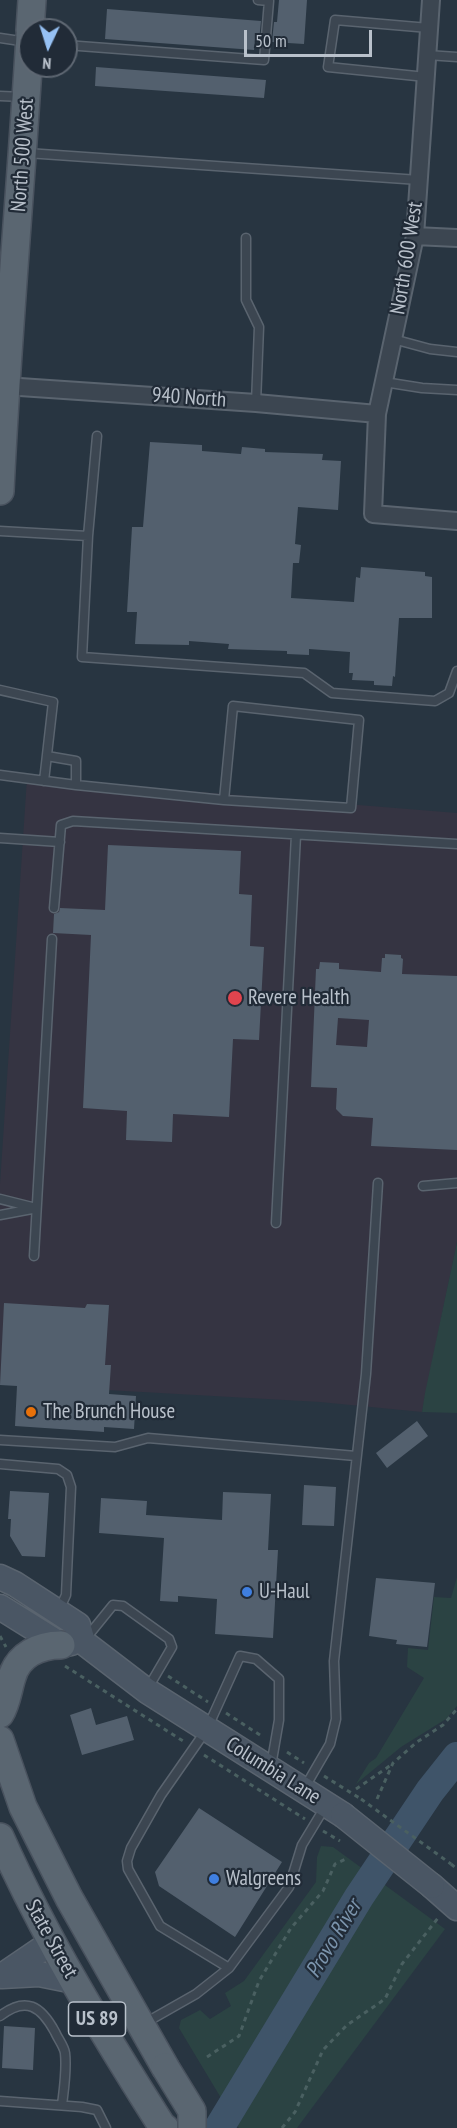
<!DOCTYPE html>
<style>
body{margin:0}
#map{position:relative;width:457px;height:2128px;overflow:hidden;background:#283541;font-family:"PT Sans Narrow",sans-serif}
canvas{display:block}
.north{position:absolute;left:18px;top:18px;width:60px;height:60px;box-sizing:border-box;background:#212b37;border:2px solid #5e6772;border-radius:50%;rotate:184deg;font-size:16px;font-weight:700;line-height:24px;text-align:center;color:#b9c1cb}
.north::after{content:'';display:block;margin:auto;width:21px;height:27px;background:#96c1f4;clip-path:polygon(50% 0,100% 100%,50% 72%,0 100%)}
.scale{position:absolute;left:244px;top:30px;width:128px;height:27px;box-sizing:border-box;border:3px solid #b9c1cb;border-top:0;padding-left:8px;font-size:18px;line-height:21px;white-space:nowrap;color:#b9c1cb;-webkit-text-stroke:4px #212b37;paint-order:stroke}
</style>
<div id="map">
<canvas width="457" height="2128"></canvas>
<div class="north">N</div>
<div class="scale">50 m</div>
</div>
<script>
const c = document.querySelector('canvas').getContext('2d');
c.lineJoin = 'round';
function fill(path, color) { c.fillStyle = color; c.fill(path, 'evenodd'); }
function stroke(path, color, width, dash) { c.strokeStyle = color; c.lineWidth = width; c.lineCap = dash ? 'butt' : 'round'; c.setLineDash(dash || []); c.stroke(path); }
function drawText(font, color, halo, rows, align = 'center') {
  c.font = font + ' "PT Sans Narrow",sans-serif'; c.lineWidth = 4.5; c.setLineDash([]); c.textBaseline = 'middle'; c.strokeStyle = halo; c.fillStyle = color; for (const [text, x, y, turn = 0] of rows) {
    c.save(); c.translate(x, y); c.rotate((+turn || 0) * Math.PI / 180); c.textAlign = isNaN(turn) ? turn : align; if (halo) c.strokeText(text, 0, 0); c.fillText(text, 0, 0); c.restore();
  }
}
const medical = new Path2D(`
 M27,778L457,813V1242L422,1412L320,1402L0,1384V1184Z`);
const green = new Path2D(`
 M457,1242V1413L422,1412L425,1393Z
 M457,1577V1706L446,1719L401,1747L356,1784L369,1763L376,1758L424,1678L407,1667L408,1648L428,1650L434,1597L451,1598Z
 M321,1846L333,1847L445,1929L297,2128H239L179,2028L181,2020L200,2010L210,2019L231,2006L225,1993L244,1981L316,1882L317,1857Z`);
const river = new Path2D(`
 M219,2128L359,1897L430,1791L457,1757`);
const building = new Path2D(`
 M279,0H307L304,44L272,42L274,22H277Z
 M107,9L261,21L259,41L255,40L254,50L105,39Z
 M96,67L266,80L264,98L95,86Z
 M150,442L202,445V451L241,454L242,447L265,449V452L323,454L322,460L341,461L338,510L298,507L295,544L301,545L299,563H293L291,598L354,602L356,577L360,578L361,567L425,572V576L432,577V618H399L395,677L393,676L392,686L374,685V681L352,680L353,673H349L350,652L309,649V655L287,654V651L228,649L229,644L189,641V645L135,644L137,612H127L132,527H143Z
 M108,845L241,851L239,894L252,895L250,946L264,947L259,1040L233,1039L229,1117L173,1114L172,1142L126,1140L127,1111L83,1108L91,935L53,933L54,914L59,912L60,908L105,910Z
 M385,954L401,955V958L403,959L402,974L457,976V1150L371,1146L373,1118L343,1116L336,1109L337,1088L311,1087L316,969H319L320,962L339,963V969L381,972L382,958H385ZM338,1018L369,1020L367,1047L336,1045Z
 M4,1303L85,1308L87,1304L109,1305L105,1365H111L109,1394L136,1396L134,1429L104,1427V1432L15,1426L17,1386L0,1385Z
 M417,1421L428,1436L387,1468L376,1453Z
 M304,1485L336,1487L334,1526L302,1525Z
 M10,1491L49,1493L45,1557L22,1556L10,1536L11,1519H8Z
 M223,1492L271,1494L268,1550H278L273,1638L215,1634L217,1599L178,1596V1602L160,1601L164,1538L99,1533L101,1498L147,1501L146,1515L222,1520Z
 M376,1578L435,1583L427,1647L396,1644L397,1640L369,1636Z
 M91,1708L96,1725L127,1716L134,1740L82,1755L70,1715Z
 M199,1808L282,1862L235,1937L159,1886L155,1872Z
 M4,2026L35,2028L33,2070L2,2068Z`);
const path = new Path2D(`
 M0,1636L6,1647
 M65,1666L183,1741
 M168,1676L208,1702
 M226,1713L263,1737
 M287,1752L304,1763
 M204,1755L305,1819
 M324,1776L361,1799
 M356,1789L391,1765
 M377,1799L393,1763L417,1742L443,1725L457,1709
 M323,1831L340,1841
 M451,1864L457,1869
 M207,2057L239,2036L259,1981L291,1928L323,1891L335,1864L348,1858
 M282,2128L295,2112L323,2050L347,2025L385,1999L402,1964L438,1918`);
const lane = new Path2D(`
 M0,38L27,42
 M66,45L264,60L269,1L258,0
 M427,55L457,57
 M426,77L328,67L335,20L429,28
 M0,96L24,97
 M27,153L419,180
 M246,238V300L259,327L256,403
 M393,339L430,349L457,352
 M384,382L422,388L457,390
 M0,531L88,536L82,657L304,673L332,693L435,701L449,693L457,671
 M88,536L97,436
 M0,690L53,702L44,781
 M47,756L76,761V785
 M0,775L76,785L224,800L351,808L359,720L233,706L224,800
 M0,838L60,842
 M54,908L61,825L73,821L457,844
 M423,1186L457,1183
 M0,1199L36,1208
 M0,1215L32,1209
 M276,1223L296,835
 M34,1256L52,939
 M0,1440L115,1447L148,1438L356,1456
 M0,1464L58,1469L67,1475L71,1487L66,1595L59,1610
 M87,1637L113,1605L123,1606L169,1639L172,1647L148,1688
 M305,1787L330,1744L336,1719L334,1661L366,1374L378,1183
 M229,1968L160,1926L128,1869L127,1861L131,1848L161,1795L207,1729L240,1656L256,1659L279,1679V1720L271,1766
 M0,2016C26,1996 41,2006 55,2032C58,2039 64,2046 65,2053C67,2070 64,2088 62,2105
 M145,2023L196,1994L229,1968L289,1887L302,1845L325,1807
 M0,2101L82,2107L97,2110L106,2128`);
const street = new Path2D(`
 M431,0L415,236L377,414L373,514L457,521
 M415,236L457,238
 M5,386L256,403L377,414`);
const secondary = new Path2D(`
 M0,1577L15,1584L78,1625L83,1642L147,1691L343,1815
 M0,1607L61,1645L71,1643
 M432,1886L457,1908
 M2,1976L39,1974L74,1981
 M2,1976L52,1942`);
const primary = new Path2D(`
 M30,30L32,0
 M0,491C7,339 21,187 30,36
 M0,1714C7,1703 8,1689 12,1677C18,1655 39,1645 61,1645
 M0,1740L23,1807L69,1898L165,2067
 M0,1837C45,1938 103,2033 162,2126L165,2128`);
const pathBridge = new Path2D(`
 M361,1799L451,1864`);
const secondaryBridge = new Path2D(`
 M343,1815L432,1886`);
const primaryBridge = new Path2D(`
 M165,2067L192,2111V2128`);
const markers = [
 [235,998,8,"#e0444e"],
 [31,1412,6,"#e8710a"],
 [247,1592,6,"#3f7fe0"],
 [214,1879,6,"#3f7fe0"]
];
const shields = [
 [97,2019,57]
];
const shieldNames = [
 ["US 89",97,2019]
];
const streetNames = [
 ["North 500 West",23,155,-86],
 ["North 600 West",407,258,-81],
 ["940 North",189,398,4],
 ["Columbia Lane",273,1771,32],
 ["State Street",51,1939,61]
];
const poiNames = [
 ["Revere Health",248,998],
 ["The Brunch House",43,1412],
 ["U-Haul",259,1592],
 ["Walgreens",226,1879]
];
const waterNames = [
 ["Provo River",334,1939,-59]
];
fill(medical, '#353442');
fill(green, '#2b4343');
stroke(river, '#3f5469', 30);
fill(building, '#53606e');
stroke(lane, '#5a646f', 11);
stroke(street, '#5a646f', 20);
stroke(secondary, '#5a646f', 27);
stroke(primary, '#49525e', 30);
stroke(path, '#4a6061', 3, [4.5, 4.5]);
stroke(lane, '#3c4651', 8);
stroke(street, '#3c4651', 16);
stroke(secondary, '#4a5664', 24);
stroke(primary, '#5a6671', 27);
stroke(secondaryBridge, '#5a646f', 27, []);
stroke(primaryBridge, '#49525e', 30, []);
stroke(pathBridge, '#4a6061', 3, [4.5, 4.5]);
stroke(secondaryBridge, '#4a5664', 24);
stroke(primaryBridge, '#5a6671', 27);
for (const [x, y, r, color] of markers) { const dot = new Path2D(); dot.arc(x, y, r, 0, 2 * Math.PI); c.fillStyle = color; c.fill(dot); stroke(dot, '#212b37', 2); }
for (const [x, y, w] of shields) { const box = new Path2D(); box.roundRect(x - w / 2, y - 17, w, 34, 4.5); c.fillStyle = '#212b37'; c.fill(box); stroke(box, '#b9c1cb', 1.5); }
drawText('bold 20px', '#b9c1cb', null, shieldNames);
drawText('21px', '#b9c1cb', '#212b37', streetNames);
drawText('21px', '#b9c1cb', '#212b37', poiNames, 'left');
drawText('italic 22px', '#7b94ac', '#212b37', waterNames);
</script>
